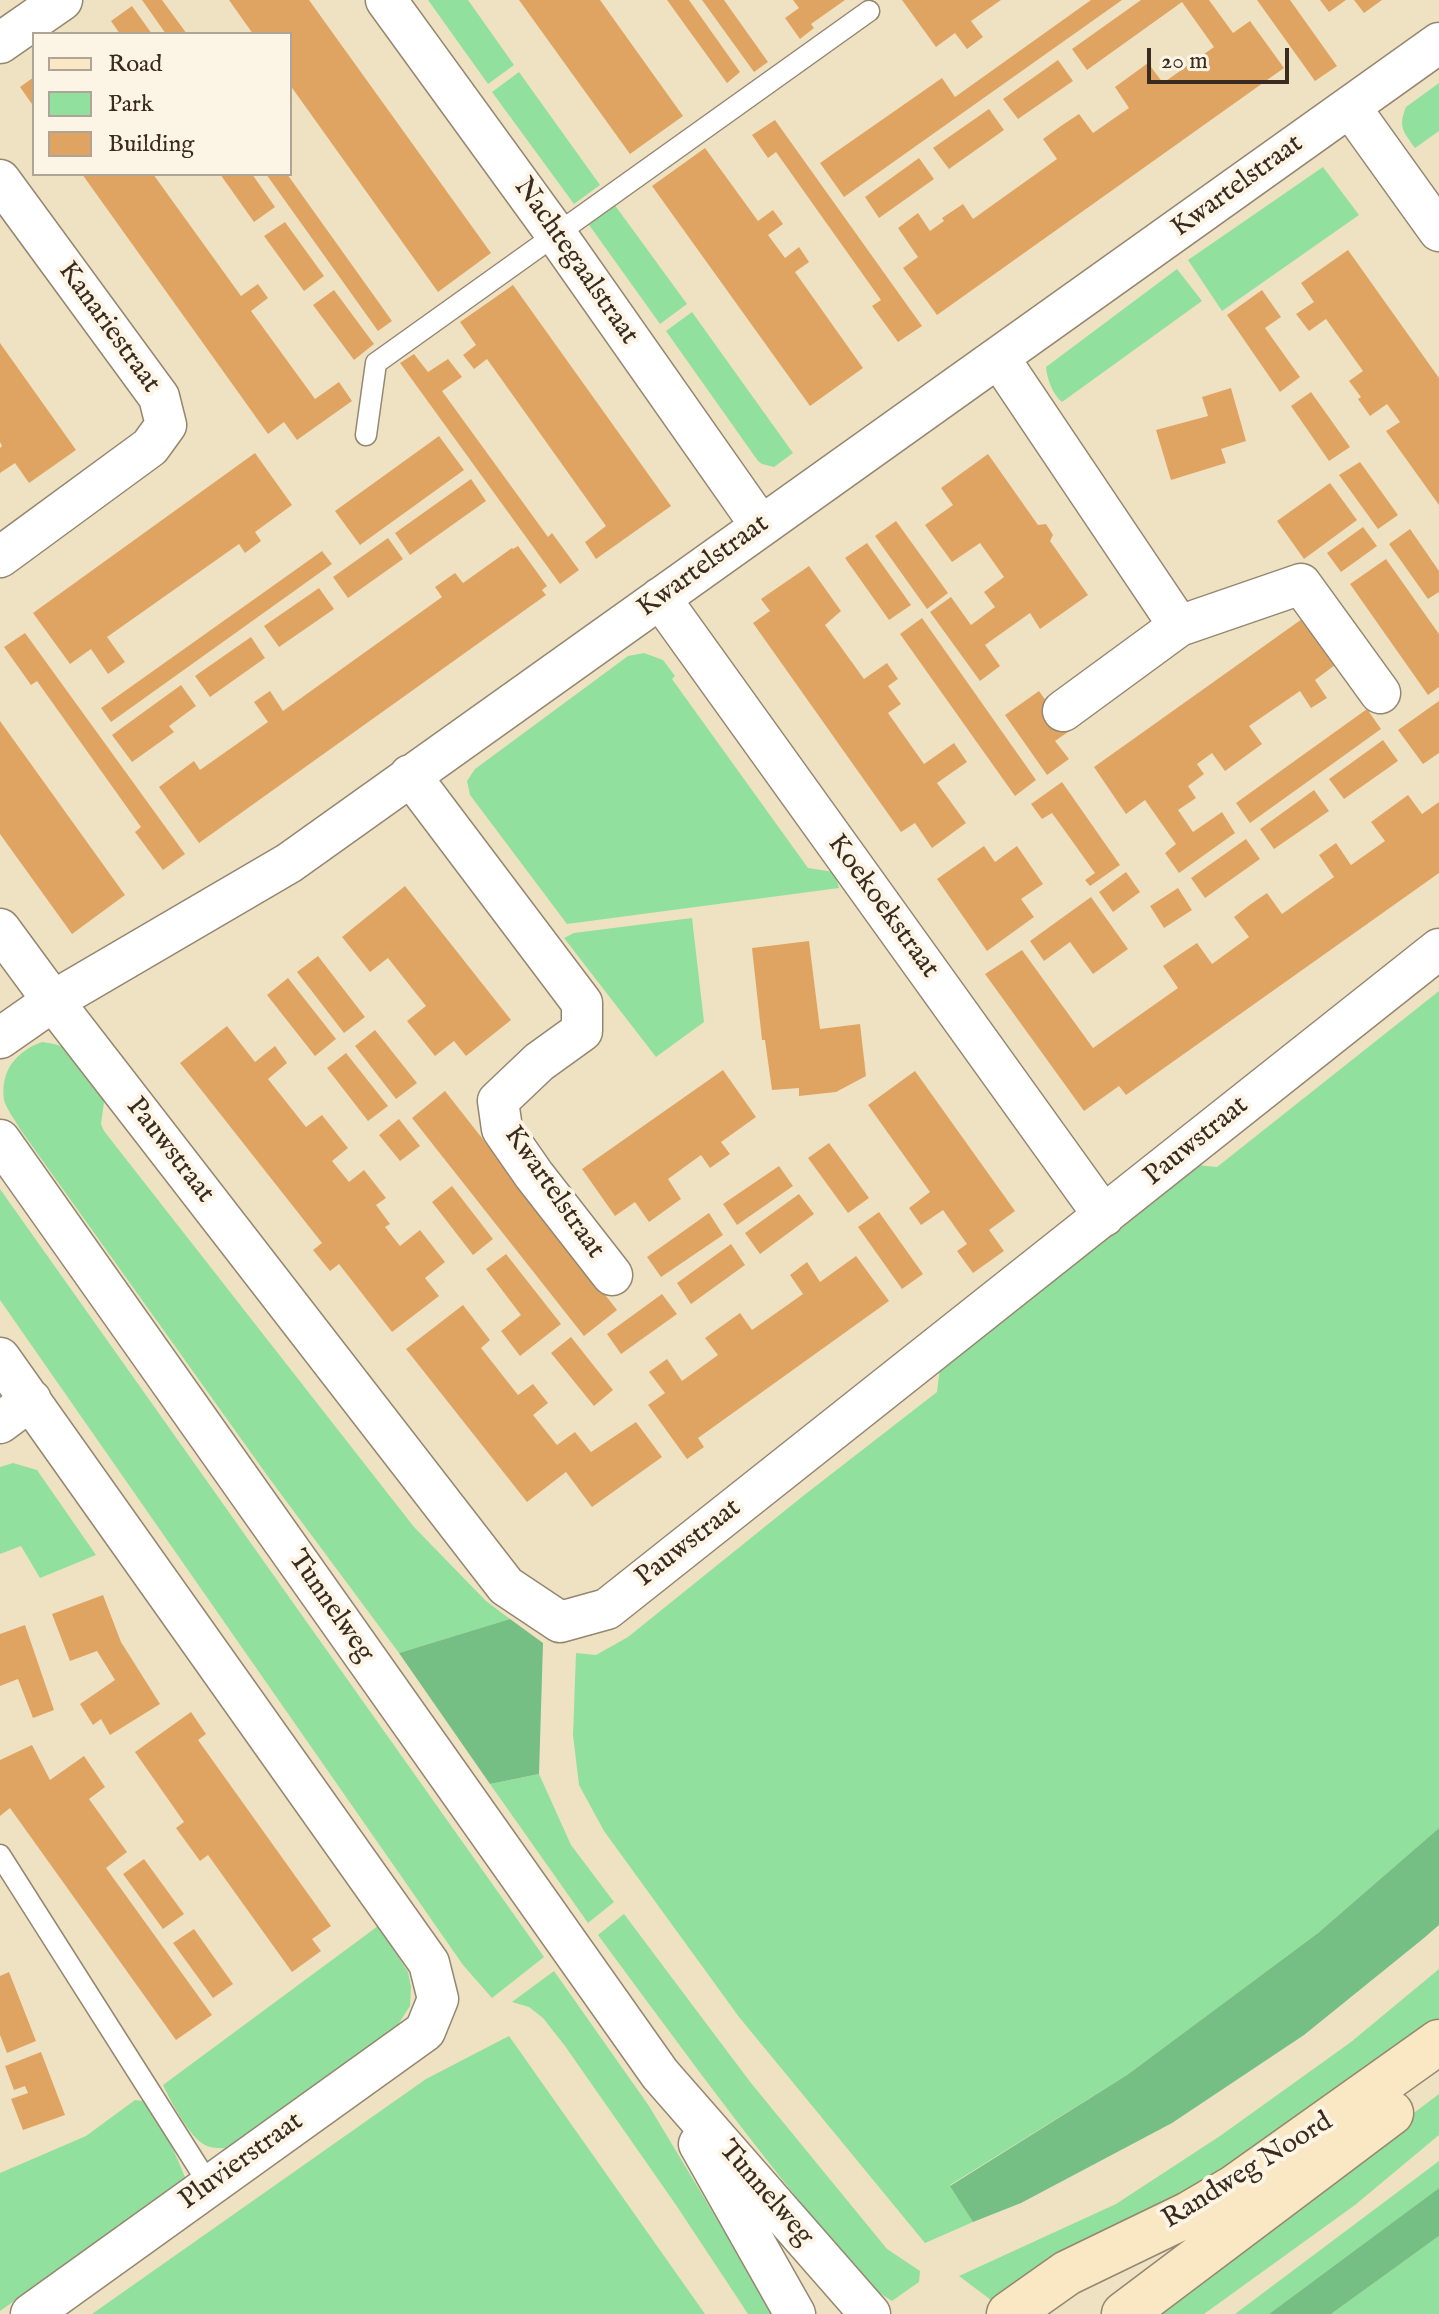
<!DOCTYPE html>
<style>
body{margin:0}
#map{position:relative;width:1439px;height:2314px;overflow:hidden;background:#efe2c2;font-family:"IM FELL English",serif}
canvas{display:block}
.legend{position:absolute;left:32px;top:32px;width:260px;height:144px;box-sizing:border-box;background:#fcf5e5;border:2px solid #afa495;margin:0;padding:10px 14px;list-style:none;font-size:24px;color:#3b2a1e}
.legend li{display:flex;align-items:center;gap:16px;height:40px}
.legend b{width:40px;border:2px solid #afa495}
.scale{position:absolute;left:1147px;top:48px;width:142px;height:36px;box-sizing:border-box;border:4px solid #3b2a1e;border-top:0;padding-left:10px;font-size:24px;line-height:28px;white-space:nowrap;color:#3b2a1e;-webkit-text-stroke:6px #fcf5e5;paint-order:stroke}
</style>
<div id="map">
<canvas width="1439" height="2314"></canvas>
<ul class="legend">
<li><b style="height:10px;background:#fae7c3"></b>Road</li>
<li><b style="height:22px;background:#92e09d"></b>Park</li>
<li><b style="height:22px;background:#e0a462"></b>Building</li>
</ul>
<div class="scale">20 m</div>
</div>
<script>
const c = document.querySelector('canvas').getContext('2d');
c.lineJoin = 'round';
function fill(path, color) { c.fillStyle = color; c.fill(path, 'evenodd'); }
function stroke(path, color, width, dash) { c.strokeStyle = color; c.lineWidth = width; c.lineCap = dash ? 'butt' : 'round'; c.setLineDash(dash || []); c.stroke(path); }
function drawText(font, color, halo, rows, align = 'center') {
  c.font = font + ' "IM FELL English",serif'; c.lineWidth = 8; c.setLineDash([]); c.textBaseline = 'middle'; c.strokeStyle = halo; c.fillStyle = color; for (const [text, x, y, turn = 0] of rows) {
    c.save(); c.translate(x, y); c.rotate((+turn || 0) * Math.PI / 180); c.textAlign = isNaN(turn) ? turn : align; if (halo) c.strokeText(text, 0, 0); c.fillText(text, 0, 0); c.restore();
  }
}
const green = new Path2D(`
 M428,0H468L514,65L488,84Z
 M519,72L600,185L574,204L492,92Z
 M1439,83V131L1415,148C1403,131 1398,127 1406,107Z
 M1323,167L1359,215L1222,311L1188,260Z
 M614,204L687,304L660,324L587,222Z
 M1177,269L1202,301L1062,402C1053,395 1047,379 1046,367Z
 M692,312L793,453L774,467L762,464L758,461L666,331Z
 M644,653L663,660L675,676L672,679L808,868L834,872L839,888L567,924L470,795L467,781L475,769L628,656Z
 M692,918L704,1022L656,1057L564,938L574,933Z
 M1439,991V1828L1318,1933L1127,2075L950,2185L973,2222L925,2243L739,2017L604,1831L579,1785L573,1735L576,1653L596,1655L628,1637L803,1496L937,1392L940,1367L1197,1165L1217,1167Z
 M42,1042C77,1046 84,1063 106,1088L101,1124L104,1131L414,1527L486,1601L510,1619L399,1653L269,1478L20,1129C15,1120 7,1110 4,1100C0,1070 17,1051 42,1042Z
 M0,1189L544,1957L492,1998L463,1965L0,1300Z
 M13,1463L37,1470L96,1555L40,1578L21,1546L0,1554V1467Z
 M539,1774L571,1845L614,1902L588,1923L490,1784Z
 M624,1914L751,2083L887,2249L920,2271L919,2282L892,2301C856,2280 831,2240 805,2208C733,2119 666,2027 598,1935Z
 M378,1926L408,1972L411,1987L410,2006L392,2034L232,2149C224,2148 212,2149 205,2145C190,2138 170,2100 163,2085Z
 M1439,1969V2025L1283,2137L999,2306L959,2276L1116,2204L1220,2136L1351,2042Z
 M554,1971L649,2106L774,2314H748L676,2205L565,2046L543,2018L529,2007L512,2002Z
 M509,2036L705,2314H92L426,2079Z
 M1439,2094V2135L1355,2205L1204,2314H1146Z
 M135,2100L143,2101C162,2125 175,2151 186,2180L0,2311V2173L86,2136Z
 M1439,2161V2188L1269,2314H1235Z
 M1439,2236V2314H1331Z`);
const forest = new Path2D(`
 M510,1619L543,1643L539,1774L490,1784L399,1653Z
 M1439,1828V1925L1424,1938L1304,2035L1172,2123L1021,2203L973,2222L950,2186L1127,2075L1318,1933Z
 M1439,2188V2236L1331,2314H1269Z`);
const building = new Path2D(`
 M142,0H162L187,34H166Z
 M229,0H309L491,253L438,292L290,85V34H253Z
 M519,0H600L683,116L630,154Z
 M667,0H689L740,72L727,83Z
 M702,0H724L768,62L754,72Z
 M793,0H845L811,24L814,28L800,39L785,18L799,8Z
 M902,0H1001L971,21L983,37L967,49L955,33L936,47Z
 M1091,0H1122L844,197L820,163L942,78L955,97Z
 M1141,0H1209L1233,33L1250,21L1284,68L937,315L903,268L918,257L898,228L918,213L930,231L944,221L942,218L963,204L973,219L1057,159L1043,139L1061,126L1079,114L1093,133L1129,108L1115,87L1148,63L1163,83L1214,47L1182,2L1087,70L1072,49Z
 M1257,0H1290L1337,66L1315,81Z
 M1320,0H1346L1329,12Z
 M1354,0H1382L1364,13Z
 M132,6L152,34H120L111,21Z
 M1058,60L1073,81L1018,119L1003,99Z
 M34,77V107L20,87Z
 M989,109L1004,130L949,169L933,148Z
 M775,120L922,326L898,342L872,306L881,300L776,152L768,158L752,135Z
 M705,148L758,221L773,210L783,224L768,235L785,258L799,247L809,262L795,272L863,368L810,406L652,186Z
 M919,158L934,179L879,218L865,197Z
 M82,174H153L241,296L258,284L268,298L251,311L315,399L339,382L352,401L297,440L284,422L268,434Z
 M220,174H252L275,207L254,222Z
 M266,174H287L392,321L378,331Z
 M285,222L324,276L304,291L264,236Z
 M1348,250L1439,378V505L1386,431L1400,422L1387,404L1370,416L1358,399L1361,397L1349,381L1363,371L1326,319L1309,331L1296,314L1314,302L1301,283Z
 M513,285L671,506L596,559L585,542L606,526L487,359L474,369L463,355L476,345L460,322Z
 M334,290L374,344L354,360L313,305Z
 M1262,290L1281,317L1265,328L1300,377L1280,392L1227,315Z
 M0,343L76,450L29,483L15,463L0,473V448L2,446L0,442Z
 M414,354L428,372L448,359L462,377L442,391L548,537L552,533L579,570L560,584L400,363Z
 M1231,388L1246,441L1221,449L1226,463L1171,480L1156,430L1208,416L1202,397Z
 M1311,392L1350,447L1329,461L1291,406Z
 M439,436L464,470L360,545L335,511Z
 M255,453L292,505L255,532L261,541L245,553L239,544L107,637L125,662L108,674L91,649L70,664L33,613Z
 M988,454L1038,525L1046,524L1053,535L1050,541L1088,595L1040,629L1030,613L985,645L1000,666L980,681L930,612L951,597L971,625L995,607L984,592L1004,577L980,543L952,562L925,525L953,505L941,488Z
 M1360,462L1398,515L1378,529L1339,475Z
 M471,479L486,501L410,555L395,533Z
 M1330,483L1357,520L1304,559L1277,521Z
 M896,521L948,593L927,609L875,536Z
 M1363,527L1377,546L1341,572L1327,553Z
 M1410,529L1439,571V592L1428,599L1389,544Z
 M388,538L403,559L348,598L333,577Z
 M867,543L911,605L889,620L845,558Z
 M518,546L547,586L542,590L546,595L199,843L159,787L194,761L200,770L268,722L254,702L270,691L283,711L442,597L435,587L455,573L463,583L512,548L513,549Z
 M322,551L332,564L111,722L101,708Z
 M1386,559L1439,634V687L1428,695L1350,584Z
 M809,566L841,611L825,625L864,679L887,663L898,679L888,686L901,704L888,713L924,764L954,743L967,762L937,783L966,823L932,848L915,823L901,832L753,623L770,611L761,599Z
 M319,588L334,609L279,647L264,626Z
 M922,618L1036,780L1015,796L900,634Z
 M1302,619L1335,665L1315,680L1327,698L1311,708L1300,691L1265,715L1249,726L1262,744L1225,771L1212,753L1197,764L1204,774L1188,786L1196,798L1178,810L1193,832L1222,812L1235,833L1179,873L1165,853L1176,844L1145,800L1126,814L1094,767Z
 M25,633L185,854L163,870L135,832L141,827L37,681L31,685L4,647Z
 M251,637L265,658L210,697L195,676Z
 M181,685L196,706L169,726L174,732L132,762L112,735Z
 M1039,691L1068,732L1055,741L1069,759L1047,775L1005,715Z
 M1439,701V753L1423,764L1398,730Z
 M1367,709L1381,729L1250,823L1236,803Z
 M0,721L125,895L72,934L0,834Z
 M1383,740L1398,761L1344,799L1329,779Z
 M1062,782L1120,865L1090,886L1085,880L1095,873L1070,838L1052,813L1042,819L1031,804Z
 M1314,790L1329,811L1274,849L1260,829Z
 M1408,795L1422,814L1439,802V873L1126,1095L1119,1086L1084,1111L985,974L1022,950L1093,1048L1178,988L1163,966L1182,953L1197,943L1212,964L1249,937L1234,917L1251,904L1267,893L1282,914L1334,877L1319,855L1336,843L1351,865L1385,841L1371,822Z
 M1246,839L1260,859L1205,898L1191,878Z
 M984,846L995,862L1017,846L1043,884L1021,899L1034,917L987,951L937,879Z
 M1126,872L1140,892L1113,912L1099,892Z
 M405,886L511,1020L466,1056L454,1041L435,1056L407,1021L426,1006L388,958L370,972L342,937Z
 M1178,888L1192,910L1164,928L1150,906Z
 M1091,897L1128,949L1093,974L1070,942L1044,961L1030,941Z
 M809,941L820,1029L860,1024L866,1076L836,1092L799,1096V1088L772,1090L765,1040H762L752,948Z
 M318,956L365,1017L344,1033L297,972Z
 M288,978L336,1039L315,1056L267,995Z
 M227,1026L255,1062L275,1046L287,1063L268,1079L306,1127L322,1115L348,1148L332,1161L349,1182L364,1170L386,1198L376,1205L390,1224L385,1227L400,1246L420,1230L445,1262L425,1278L439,1296L392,1332L339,1264L330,1271L313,1250L322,1243L180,1063Z
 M375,1030L417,1083L396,1099L355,1046Z
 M346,1053L388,1106L368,1121L327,1068Z
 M723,1070L756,1117L721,1142L730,1154L710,1168L701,1155L668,1179L681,1199L649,1222L635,1202L615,1216L582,1169Z
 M915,1071L1015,1211L989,1230L1004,1251L973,1273L957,1251L967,1244L943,1210L921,1225L909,1208L930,1192L868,1105Z
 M445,1091L617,1310L584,1336L412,1118Z
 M399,1119L420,1146L400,1161L379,1135Z
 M829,1143L869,1198L848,1213L808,1158Z
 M779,1166L793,1186L737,1225L723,1204Z
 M452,1186L493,1239L473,1255L432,1202Z
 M799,1194L814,1214L760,1254L745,1233Z
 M879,1212L923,1274L902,1289L858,1227Z
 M709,1213L723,1235L661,1277L647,1257Z
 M731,1244L745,1265L691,1304L677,1283Z
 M506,1254L561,1324L520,1356L501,1331L521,1315L486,1269Z
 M856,1256L889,1301L698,1438L704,1447L687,1459L648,1405L665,1393L649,1372L667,1359L682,1381L718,1355L705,1338L740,1313L752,1330L803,1294L790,1275L807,1262L820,1282Z
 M662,1294L677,1314L621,1354L607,1334Z
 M463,1305L490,1340L481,1348L518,1395L533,1384L548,1403L533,1415L557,1445L575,1432L591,1452L636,1422L662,1457L592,1507L566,1472L527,1502L406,1349Z
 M571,1337L613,1390L594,1406L551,1353Z
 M103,1595L121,1642L160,1704L110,1735L101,1719L93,1725L80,1704L115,1680L97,1651L70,1661L52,1614Z
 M25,1625L54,1710L33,1718L18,1679L0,1686V1634Z
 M191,1712L206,1734L198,1740L331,1926L312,1939L321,1951L292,1972L208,1855L200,1861L176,1828L184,1822L135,1752Z
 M32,1745L50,1780L84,1756L105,1787L89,1799L127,1852L106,1868L212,2015L176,2040L10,1808L0,1816V1760Z
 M144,1859L184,1914L163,1929L123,1874Z
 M194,1929L233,1984L213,1998L173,1943Z
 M9,1972L36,2041L7,2053L0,2035V1976Z
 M41,2052L65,2115L23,2130L11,2099L28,2093L25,2086L14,2090L5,2066Z`);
const lane = new Path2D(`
 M366,435L376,363L869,11
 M0,1855L210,2186`);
const street = new Path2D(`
 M386,0L556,234L761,526
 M0,43L62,0
 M1350,107L1439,231
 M0,180L159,397L166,425L150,447L0,557
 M999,358L1179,626
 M660,598L1104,1216
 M1063,711L1179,626L1301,584L1380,693
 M410,775L582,1003V1031L539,1062L498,1101L502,1129L534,1175L612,1275
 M0,929L53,1001L506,1586L560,1622L607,1609L1439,949
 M0,1038L53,1001L289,863L1439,43
 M0,1140L660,2074L870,2314
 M0,1358L429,1963L438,1999L425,2031L31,2314
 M0,1423L31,1400
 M699,2144L795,2314`);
const secondary = new Path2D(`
 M1009,2314L1067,2273L1189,2214L1235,2187L1439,2042
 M1124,2314L1391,2113`);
const streetNames = [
 ["Kwartelstraat",1238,187,-36],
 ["Nachtegaalstraat",575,262,55],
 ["Kanariestraat",108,328,54],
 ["Kwartelstraat",704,567,-36],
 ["Koekoekstraat",882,907,54],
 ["Pauwstraat",1197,1142,-39],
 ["Pauwstraat",169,1151,52],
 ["Kwartelstraat",553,1193,55],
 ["Pauwstraat",689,1544,-38],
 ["Tunnelweg",330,1607,55],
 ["Pluvierstraat",242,2162,-36],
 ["Randweg Noord",1248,2172,-32],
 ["Tunnelweg",765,2194,49]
];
fill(green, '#92e09d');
fill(forest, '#75be84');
fill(building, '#e0a462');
stroke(lane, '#958670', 23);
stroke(street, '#958670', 43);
stroke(secondary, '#958670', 47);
stroke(lane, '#fff', 20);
stroke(street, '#fff', 40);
stroke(secondary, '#fae7c3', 44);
drawText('28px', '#3b2a1e', '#fcf5e5', streetNames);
</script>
